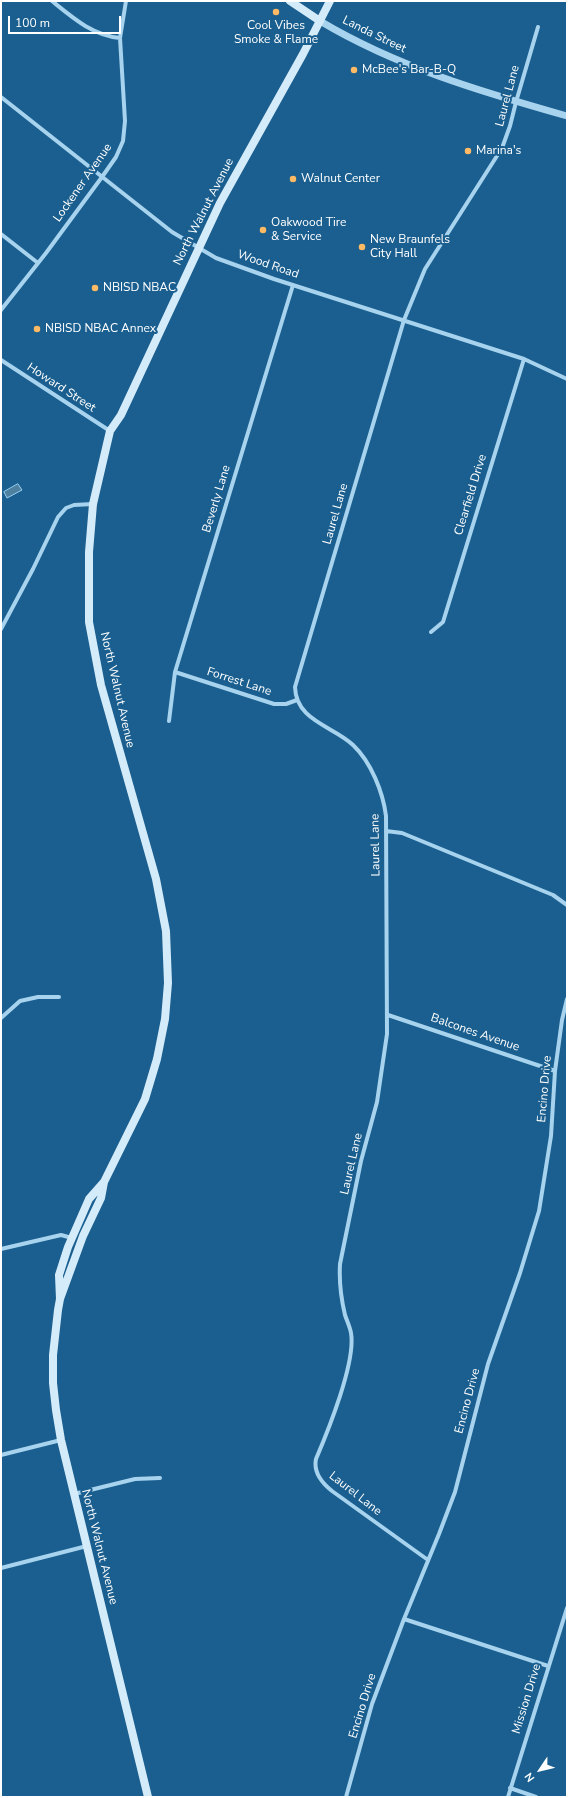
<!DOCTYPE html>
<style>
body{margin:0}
#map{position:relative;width:568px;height:1798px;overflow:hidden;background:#1a5f8f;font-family:"Nunito Sans",sans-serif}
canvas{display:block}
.frame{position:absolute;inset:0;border:2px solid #fff;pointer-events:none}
.north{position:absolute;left:520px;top:1750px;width:40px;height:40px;-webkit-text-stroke:3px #1a5f8f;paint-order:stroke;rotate:235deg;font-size:11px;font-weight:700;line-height:16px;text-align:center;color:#fff}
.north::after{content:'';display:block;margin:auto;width:14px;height:18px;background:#fff;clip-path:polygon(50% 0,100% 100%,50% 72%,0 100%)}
.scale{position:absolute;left:8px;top:16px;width:113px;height:18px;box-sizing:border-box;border:2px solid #fff;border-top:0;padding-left:5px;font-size:12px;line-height:14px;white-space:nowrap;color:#fff;-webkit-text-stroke:3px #1a5f8f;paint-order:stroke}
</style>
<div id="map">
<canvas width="568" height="1798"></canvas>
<div class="frame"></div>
<div class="north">N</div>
<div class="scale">100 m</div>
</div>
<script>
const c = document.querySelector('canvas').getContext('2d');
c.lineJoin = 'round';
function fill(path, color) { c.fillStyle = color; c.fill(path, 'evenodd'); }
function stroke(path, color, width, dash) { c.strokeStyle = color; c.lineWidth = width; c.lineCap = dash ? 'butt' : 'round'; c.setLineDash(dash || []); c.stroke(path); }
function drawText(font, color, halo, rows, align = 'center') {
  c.font = font + ' "Nunito Sans",sans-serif'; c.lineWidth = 4; c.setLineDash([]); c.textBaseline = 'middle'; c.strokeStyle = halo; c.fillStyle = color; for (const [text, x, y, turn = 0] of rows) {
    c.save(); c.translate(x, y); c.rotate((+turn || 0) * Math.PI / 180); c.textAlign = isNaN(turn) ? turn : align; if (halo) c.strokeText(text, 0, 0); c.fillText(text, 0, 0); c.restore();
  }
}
const water = new Path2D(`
 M18,484L22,490L7,498L4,492Z`);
const minor = new Path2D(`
 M52,1C73,18 92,35 120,38
 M1,97L172,232L216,258L274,279L524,359L567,379
 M1,234L38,263
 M1,310L46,253L102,177L116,157L123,141L125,121L120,38L126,1
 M1,360L110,431
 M1,629L33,569L58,517L66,508L74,505L93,504
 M431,632L443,622L524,359
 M175,672L274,704H286L297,700
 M169,721L175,672L293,285
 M386,831L402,833L553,895L567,905
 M388,1015L555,1071
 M1,1018L20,1001L38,997H59
 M1,1249L61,1235L72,1238
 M1,1455L61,1440
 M74,1494L135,1479L160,1478
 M428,1560L332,1491C322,1483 313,1473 316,1459C328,1431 356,1362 351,1333C350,1327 347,1321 345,1315C341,1298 339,1281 340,1264L361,1161L377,1102L387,1034L386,816C383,792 371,762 353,745C333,726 296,721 295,687L404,320L425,269L502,148L510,126L516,102L538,27
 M1,1568L87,1546
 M404,1619L548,1666
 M510,1788L536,1797
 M346,1797L372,1704L404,1619L439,1534L455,1492L488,1364L520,1273L539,1211L551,1136L555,1071L562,1020L567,999
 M508,1797L567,1608`);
const tertiary = new Path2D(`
 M320,21C397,67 482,92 567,116`);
const secondary = new Path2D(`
 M290,1L320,21
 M104,1182L101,1198L83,1236L60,1299L58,1310L53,1355V1383L56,1410L61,1440L148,1797
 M60,1299L59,1275L68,1247L89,1199L104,1182L145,1099L157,1059L165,1019L168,983L166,931L156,879L101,685L89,622V552L93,504L110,431L121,415L220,203L303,54L330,1`);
const markers = [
 [276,12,4,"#ffba65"],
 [354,70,4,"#ffba65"],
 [468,151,4,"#ffba65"],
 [293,179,4,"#ffba65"],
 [263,230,4,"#ffba65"],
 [362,247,4,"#ffba65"],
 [95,288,4,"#ffba65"],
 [37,329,4,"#ffba65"]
];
const poiNames = [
 ["Cool Vibes",276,26,"center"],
 ["Smoke & Flame",276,40,"center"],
 ["McBee's Bar-B-Q",362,70],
 ["Marina's",476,151],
 ["Walnut Center",301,179],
 ["Oakwood Tire",271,223],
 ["& Service",271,237],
 ["New Braunfels",370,240],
 ["City Hall",370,254],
 ["NBISD NBAC",103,288],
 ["NBISD NBAC Annex",45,329]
];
const streetNames = [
 ["Landa Street",374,35,26],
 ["Laurel Lane",508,96,-75],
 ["Lockener Avenue",83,183,-55],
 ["North Walnut Avenue",204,212,-63],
 ["Wood Road",268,265,19],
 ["Howard Street",61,388,33],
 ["Clearfield Drive",471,495,-73],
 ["Beverly Lane",217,499,-73],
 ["Laurel Lane",336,514,-74],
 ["Forrest Lane",239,682,18],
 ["North Walnut Avenue",117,690,77],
 ["Laurel Lane",376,845,-91],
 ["Balcones Avenue",475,1033,19],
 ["Encino Drive",545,1089,-85],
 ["Laurel Lane",352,1164,-77],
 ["Encino Drive",468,1401,-75],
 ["Laurel Lane",355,1494,38],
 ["North Walnut Avenue",99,1547,76],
 ["Mission Drive",527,1699,-73],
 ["Encino Drive",363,1706,-73]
];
fill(water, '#4e80a0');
stroke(water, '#9ad0f1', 1);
stroke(minor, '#a7d3ee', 4);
stroke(tertiary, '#a7d3ee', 7);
stroke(secondary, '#d4ebfa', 8);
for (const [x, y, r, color] of markers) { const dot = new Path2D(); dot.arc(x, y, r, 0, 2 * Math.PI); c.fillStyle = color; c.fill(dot); stroke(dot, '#1a5f8f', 1.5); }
drawText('12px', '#fff', '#1a5f8f', poiNames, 'left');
drawText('12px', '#fff', '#1a5f8f', streetNames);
</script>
